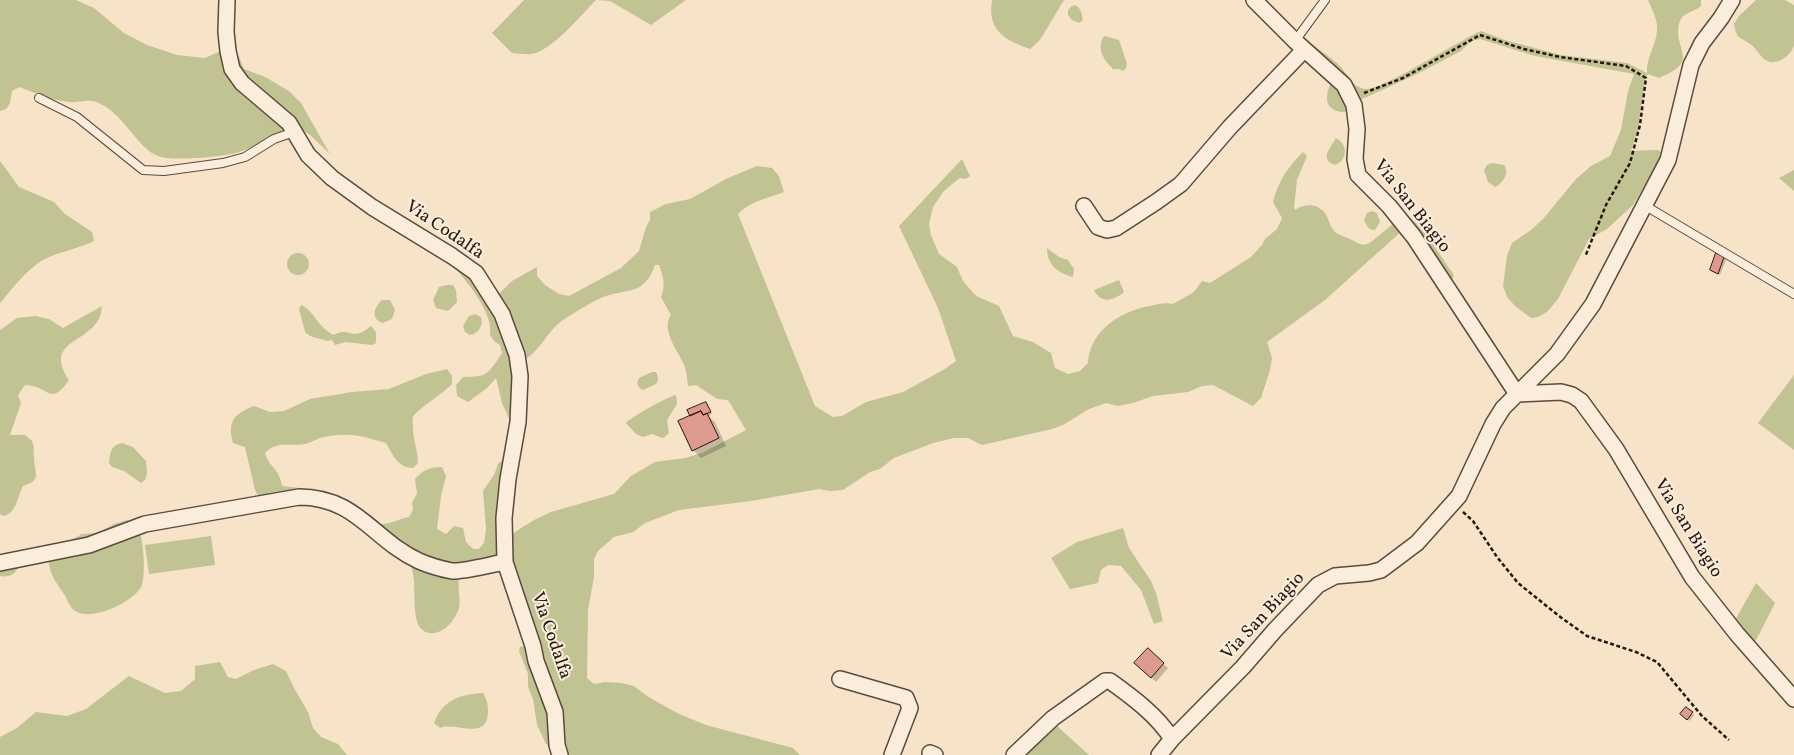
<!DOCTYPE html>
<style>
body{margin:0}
canvas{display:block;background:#f7e3c7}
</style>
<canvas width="1794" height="755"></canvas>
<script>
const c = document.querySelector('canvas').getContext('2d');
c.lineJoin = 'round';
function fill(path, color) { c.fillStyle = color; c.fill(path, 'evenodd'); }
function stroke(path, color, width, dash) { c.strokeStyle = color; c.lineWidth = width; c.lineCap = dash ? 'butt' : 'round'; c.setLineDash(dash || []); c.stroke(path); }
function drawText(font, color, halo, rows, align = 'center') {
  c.font = font + ' Vollkorn,serif'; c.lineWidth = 4; c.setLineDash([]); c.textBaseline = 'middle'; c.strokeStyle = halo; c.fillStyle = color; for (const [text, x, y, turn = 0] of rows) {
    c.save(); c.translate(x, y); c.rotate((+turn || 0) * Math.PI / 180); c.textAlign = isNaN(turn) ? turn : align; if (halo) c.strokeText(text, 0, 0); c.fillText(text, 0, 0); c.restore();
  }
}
const green = new Path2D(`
 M0,0H76L94,8L124,33L147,45L177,55L205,58L234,45L244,69L265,77L289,91L301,103L330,154L310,135L298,127C279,132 262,144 242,151C227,157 183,160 167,158C161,158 153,154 149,151C131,136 119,110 96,102C87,99 79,103 70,102C53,101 35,93 19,87L12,91L10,103L6,109L0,111Z
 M524,0H686L651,25L610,1L596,0C581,15 551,52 531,54C525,55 518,53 512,53L492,33Z
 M992,0H1064L1040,40L1030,49C1005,40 987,31 992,0Z
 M1648,0H1701V6C1695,12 1683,12 1680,21C1670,49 1704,60 1659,78L1648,74L1645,79L1638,130L1631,151L1658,150L1664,154L1633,205L1607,229L1589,239L1558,299L1547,312L1538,317L1531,318L1515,306L1507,297L1503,286L1507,256L1512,243L1531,230L1543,219L1576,179L1591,166L1610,156L1621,130L1628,91L1634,74L1535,56L1480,39L1471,41L1461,51L1417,74L1360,100L1305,46L1304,37C1315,48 1329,55 1340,66C1348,74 1352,87 1365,89C1382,91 1459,40 1481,31L1505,40L1561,55L1627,63L1647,73C1646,58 1656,45 1657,31C1658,19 1652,10 1648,0Z
 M1756,0H1785L1794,5C1794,17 1794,34 1794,45C1792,54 1780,64 1770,62C1760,59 1758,49 1750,44C1739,36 1737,40 1734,24L1739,16Z
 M1075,5C1081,8 1082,14 1083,20L1079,23L1072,20L1068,15V10L1072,6Z
 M1104,36L1119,40L1127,64L1126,68L1123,71L1119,69H1113C1104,60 1096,49 1104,36Z
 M1333,78L1350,110C1342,115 1327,110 1327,99C1327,92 1330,84 1333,78Z
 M1336,138C1348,144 1348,160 1335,165C1319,159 1330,149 1336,138Z
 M1303,152L1307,156L1297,180L1294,207L1295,210C1304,204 1316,203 1324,212C1329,217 1329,226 1335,232C1340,236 1347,237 1352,240C1357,243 1362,246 1367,244C1373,242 1388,227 1395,223L1404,229L1325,300L1267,342L1272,358L1270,370L1261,398L1253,406L1213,385L1202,386L1188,392L1153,396L1133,403L1118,406L1106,403L1089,409L1063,425L1052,429L982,445L968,438H954L933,443L894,458L880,469L870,472L843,490L830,491L819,489L751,501L679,510L645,523L633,532L614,537L598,551L594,559V577L588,610L587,678L594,684L605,682L621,683L634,686L647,696L677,713L706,725L793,748L800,755H566L511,576L507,537L534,520L551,512L614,494L631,476L655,462L685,458L702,453L746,430L728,400L717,399L696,385L688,386C687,380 687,373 685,367C679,352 660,330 671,315L661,297C666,287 663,275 659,265H655C644,296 628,288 603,297C591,302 578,311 566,318C548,328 540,353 523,360L510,321L499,294L512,281L537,267V276L545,285L559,294L569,296L621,268L639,251L646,227L650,220V212L666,204L690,199L728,178L757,166L772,168L779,176L784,192C768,198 750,201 738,214L815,406L833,417L842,416L866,402L903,392L945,369L956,361L938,308L899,226L962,159L970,176L966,179L960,178L951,185L943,192L933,207L929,224L931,235L939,254L957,267L963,281L976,296L999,306L1013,336L1033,342L1051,353L1055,368L1068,374L1080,371L1088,363C1090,330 1121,311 1150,306C1158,304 1165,302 1173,304L1194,292L1202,281L1210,283L1251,257L1262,245L1265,239L1277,229L1282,218L1273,202C1278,181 1288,167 1303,152Z
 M0,161L19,187L54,202L65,214L92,232L94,241C80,248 63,251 49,257C30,265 14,287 0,303Z
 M1492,163L1504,165C1510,173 1503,183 1495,187L1488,182L1484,170L1487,165Z
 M1794,170V191L1779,178Z
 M1372,211L1377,213L1380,222L1375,230C1368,230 1367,226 1364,220L1367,213Z
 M1398,211C1416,214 1441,257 1452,272L1454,276L1452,279H1448Z
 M1047,248L1059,257L1068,260L1074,269L1073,277C1058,273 1047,265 1047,248Z
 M287 264a11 11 0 1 1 22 0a11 11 0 1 1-22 0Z
 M446,258L475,275L491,301L516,365L513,427L502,403L496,378L487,388L468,402L457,396L456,385L463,377C488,377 488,374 502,353L500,345L495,342L490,335C495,312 460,273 446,258Z
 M1119,280L1124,292C1113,301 1101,304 1094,290Z
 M447,285H453L456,290L457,302L448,311L436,308L433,300L439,287Z
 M382,300H390L395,310L392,319L383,323C370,319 374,307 382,300Z
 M301,305C313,309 318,328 334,335C344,328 350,336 360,333C364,332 368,328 371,326L376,332V343L372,345L346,342L335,345L332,340L327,341L310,336L305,332L299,309Z
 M102,306C101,312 101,317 97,322C82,344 45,343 69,380C49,408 49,385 25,385L18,395L21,403L10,435H25L32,441C35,447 33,451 34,457C34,473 43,480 23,486C17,498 16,514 3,516L0,514V330L17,318L35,316L49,319L63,328Z
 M475,314L481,317C484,325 478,334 470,335L465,332L463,326L469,316Z
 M447,369L452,376V384C444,393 416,410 413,417C412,420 413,425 413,428C413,440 418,451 418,463L413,468C398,468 393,455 386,443C362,436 349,432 324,437C318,438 312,442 305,444C290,447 277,440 265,453C269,468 279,467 282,486L300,488L302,493L259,498L255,490L245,447L233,443C227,421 234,414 254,406L270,412L284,411L310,399L352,392L389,389L426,374Z
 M652,372H656C658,376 659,380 656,384L643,390L639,388L637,383L639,378Z
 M1794,375V450L1758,423Z
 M676,395L677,404L667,420L669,433L665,437L662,438L652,434L643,437L636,434L626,423C629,418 669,396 676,395Z
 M122,443L133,447L146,461L147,474L145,480L141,483L124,471L112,467L109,463C110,452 111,445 122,443Z
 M510,453L505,561L459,573C457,583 461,601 459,608C455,620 444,635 429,633C424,632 420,629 418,624C411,606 418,581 410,563C406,554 383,532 375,523C385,527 398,519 409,517L413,510L412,503L417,493L415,479C423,470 430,467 442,467L446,476L441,496L437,529L446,534L454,526L463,528L466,542L473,549H479L484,543L486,529L483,491L494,475L498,464Z
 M128,520C132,523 137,526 139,531C144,540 146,579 141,587C132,603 93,620 77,612C70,609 68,600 64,594C54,579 47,571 49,552L82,534L98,533L114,524Z
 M1123,528L1129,548L1151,581L1156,593L1163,621L1154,624L1141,590L1121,566L1108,565L1101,570L1098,583L1070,589L1051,558L1077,542Z
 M211,536L215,565L149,574L145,545Z
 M0,564H19C17,574 9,578 0,576Z
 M1756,583L1775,603L1752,648L1734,622Z
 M524,646L529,649L551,707L550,746L546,744L537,725L533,699L528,687V674L519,651L520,647Z
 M220,662L228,677L236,679L254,670L273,664L286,671L294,688L308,712L313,728L321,737L338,744L347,755H0V737L17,728L36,712L67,716L86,709L129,676L165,693L181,691L195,679V666Z
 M483,693C487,700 488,704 488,712C487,742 456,721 440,728L434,723C442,700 461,694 483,693Z
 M1057,726L1089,755H1020Z`);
const shadow = new Path2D(`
 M1724,258L1726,260L1720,275L1713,272L1711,270Z
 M706,403L712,414L708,416L715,422L726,446L701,458L693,450L692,416Z
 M1148,650L1168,668L1156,682L1136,663Z
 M1686,708L1694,715L1690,721L1684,716Z`);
const building = new Path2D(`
 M1716,253L1724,257L1718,274L1710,270Z
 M706,402L711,412L703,415L701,411L690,416L687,410Z
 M701,411L703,415L707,413L719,438L692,451L678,421Z
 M1148,648L1164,663L1151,678L1134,663Z
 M1686,707L1693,712L1687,720L1680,714Z`);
const path = new Path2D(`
 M1364,93L1403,78L1480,35L1524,49L1560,57L1626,66L1646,78L1640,125L1630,163L1606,205L1585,257
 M1463,512L1473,521L1497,557L1518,583L1559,616L1587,636L1636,652L1657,662L1702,716L1729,740`);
const lane = new Path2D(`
 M1295,41L1325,0
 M39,98L77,117L143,170L164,171L223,163L245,157L274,139L294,132
 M1644,205L1794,294`);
const street = new Path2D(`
 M227,0L226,32L228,51L232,69L242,83L289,123L308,155L332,178L372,207L452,256L476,273L502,314L517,355L520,376L518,422L508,479L504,518L505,562L533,646L536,661L555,712L557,745L560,755
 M1254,0L1295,41L1344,85L1354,105L1357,129L1355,159L1358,175L1389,206L1414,237L1517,394L1561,392L1572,395L1581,401L1616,449L1692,577L1737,634L1794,699
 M1084,206L1098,227L1107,230L1116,228L1156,202L1181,184L1230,127L1304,50
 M0,563L89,545L145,524L299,497C357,497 373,540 419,561C428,565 442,569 452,571C463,572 493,564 505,562
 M840,679L906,698L910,708L892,755
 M930,753L935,755
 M1014,755L1053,718L1105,681H1110C1132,697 1157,715 1172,739
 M1159,755L1172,739L1243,667L1275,630L1318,585L1335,576L1369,573L1381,570L1417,543L1459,496L1493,424L1503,408L1557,354L1593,304L1668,160L1691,65L1702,43L1721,18L1732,0`);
const streetNames = [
 ["Via San Biagio",1411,207,52],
 ["Via Codalfa",444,231,34],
 ["Via San Biagio",1687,529,58],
 ["Via San Biagio",1264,617,-47],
 ["Via Codalfa",550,636,71]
];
fill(green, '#c1c393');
fill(shadow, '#0003');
fill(building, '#de9b8d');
stroke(building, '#271711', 1);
stroke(lane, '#5b4a3e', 10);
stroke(street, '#5b4a3e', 18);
stroke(path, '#271711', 2.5, [4, 2.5]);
stroke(lane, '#faeddb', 8);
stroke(street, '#faeddb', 15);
drawText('18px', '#271711', '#faeddb', streetNames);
</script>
